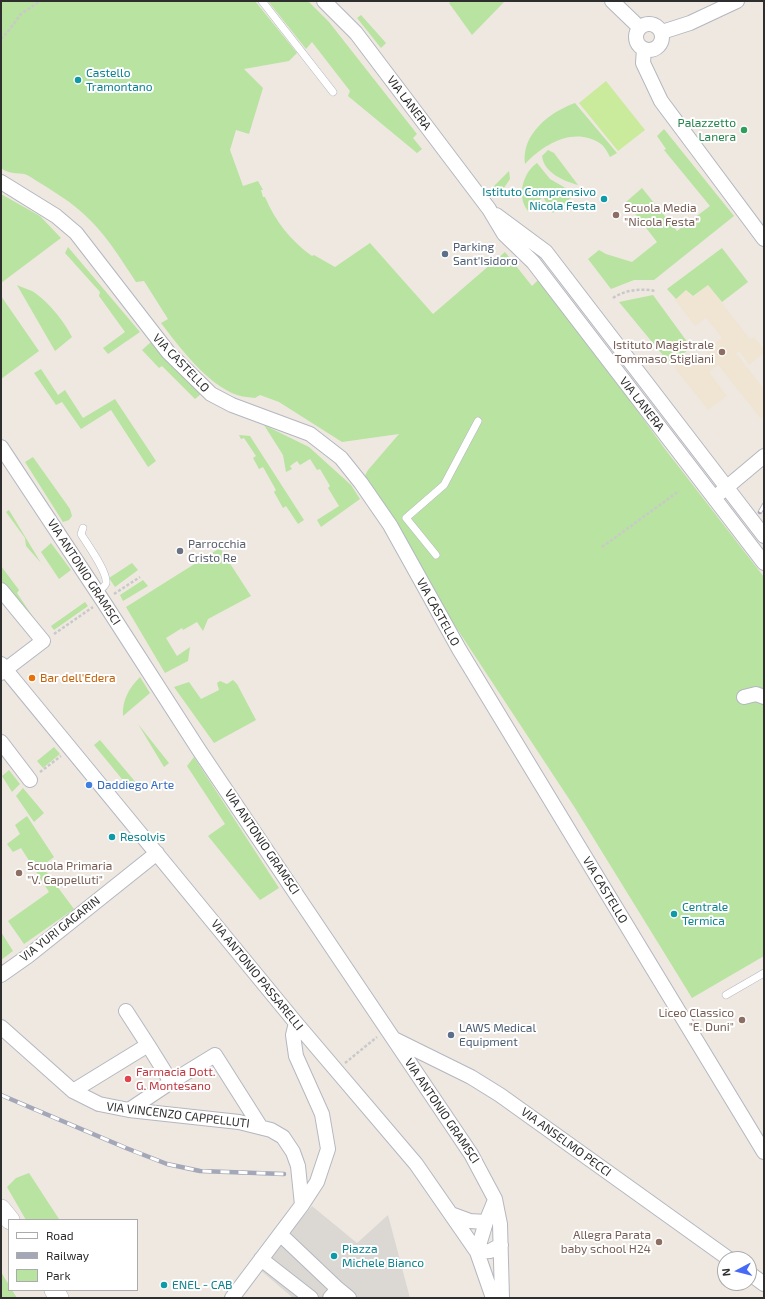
<!DOCTYPE html>
<style>
body{margin:0}
#map{position:relative;width:765px;height:1299px;overflow:hidden;background:#eee8e1;font-family:"Exo 2",sans-serif}
canvas{display:block}
.frame{position:absolute;inset:0;border:2px solid #2e2e2e;pointer-events:none}
.legend{position:absolute;left:8px;top:1219px;width:130px;height:72px;box-sizing:border-box;background:#fff;border:1px solid #ababab;margin:0;padding:5px 7px;list-style:none;font-size:12px;color:#2e2e2e}
.legend li{display:flex;align-items:center;gap:8px;height:20px}
.legend b{width:20px;border:1px solid #ababab}
.north{position:absolute;left:717px;top:1251px;width:40px;height:40px;box-sizing:border-box;background:#fff;border:1px solid #ababab;border-radius:50%;rotate:263deg;font-size:11px;font-weight:700;line-height:16px;text-align:center;color:#2e2e2e}
.north::after{content:'';display:block;margin:auto;width:14px;height:18px;background:#476af6;clip-path:polygon(50% 0,100% 100%,50% 72%,0 100%)}
</style>
<div id="map">
<canvas width="765" height="1299"></canvas>
<div class="frame"></div>
<ul class="legend">
<li><b style="height:5px;background:#fff"></b>Road</li>
<li><b style="height:5px;background:#a3a7b7"></b>Railway</li>
<li><b style="height:11px;background:#b8e3a0"></b>Park</li>
</ul>
<div class="north">N</div>
</div>
<script>
const c = document.querySelector('canvas').getContext('2d');
c.lineJoin = 'round';
function fill(path, color) { c.fillStyle = color; c.fill(path, 'evenodd'); }
function stroke(path, color, width, dash) { c.strokeStyle = color; c.lineWidth = width; c.lineCap = dash ? 'butt' : 'round'; c.setLineDash(dash || []); c.stroke(path); }
function drawText(font, color, halo, rows, align = 'center') {
  c.font = font + ' "Exo 2",sans-serif'; c.lineWidth = 4; c.setLineDash([]); c.textBaseline = 'middle'; c.strokeStyle = halo; c.fillStyle = color; for (const [text, x, y, turn = 0] of rows) {
    c.save(); c.translate(x, y); c.rotate((+turn || 0) * Math.PI / 180); c.textAlign = isNaN(turn) ? turn : align; if (halo) c.strokeText(text, 0, 0); c.fillText(text, 0, 0); c.restore();
  }
}
const education = new Path2D(`
 M708,285L750,339L754,337L764,349V353L749,365L739,351L736,353L764,389V417L761,419L718,365L709,372L727,396L708,410L674,367L694,351L703,363L710,357L706,350L722,338L706,318L695,326L675,300L686,290L692,297Z`);
const green = new Path2D(`
 M1,1H255L297,53L289,61L244,69L263,88L249,134L236,130L230,150L243,186L258,181L263,190H261L263,197H265C275,221 291,241 312,256L314,255L335,267L370,243L433,314L505,252L532,286L541,277L665,449L764,577V956L692,998L575,808L361,483L368,470L399,434L342,442L279,402L260,395L255,398C249,397 243,397 237,395C207,384 180,348 161,323L168,319L144,281L136,282C122,261 109,239 91,221C73,202 51,190 29,176C21,171 11,176 1,168Z
 M268,1H308L329,22L417,134L413,138L422,149L417,153L348,96L350,91L312,42L306,49Z
 M452,1H505L472,35L449,3Z
 M361,15L386,43L381,48L357,18Z
 M575,103L617,153L610,157C608,153 605,147 601,144C574,126 544,144 525,164C521,134 550,112 575,103Z
 M664,129L734,216L654,280H634L611,289L588,259L599,250L606,254L632,262L657,242L626,202L642,188L677,231L710,206L664,150L666,149L657,136Z
 M548,150L554,153L578,185C564,181 544,173 542,156Z
 M537,163L550,179L569,190L573,196L553,213L543,197L528,211C516,196 523,173 537,163Z
 M509,171L510,179L499,195L493,187Z
 M1,194L40,216L61,238L1,283Z
 M68,247L140,332L108,354L103,348L125,332L99,296L100,292L65,253Z
 M722,248L748,282L722,302L708,285L693,296L686,290L676,299L667,289Z
 M17,285C21,287 27,289 32,291C47,300 64,321 72,337L55,351Z
 M653,295L691,347L671,365L619,302Z
 M1,296L39,351L1,379Z
 M151,342L201,394L195,399L162,366L159,368L142,350Z
 M41,369L58,395L65,390L83,418L115,399L156,461L148,467L111,410L81,429L62,402L56,405L34,373Z
 M264,425L309,447L351,485L360,499L321,527L317,520L339,506L328,488L330,486L320,469L317,470L310,459L300,465L297,461L290,466L292,469L286,472L283,455Z
 M239,435L250,436L304,520L298,524L286,506L283,508L274,492L276,490L263,467L259,469L253,458L256,456L244,438L241,439Z
 M33,457L70,509L72,516L69,520L63,522L25,462Z
 M9,510L41,563L26,546L25,538L6,512Z
 M51,543L71,570L59,579L41,552Z
 M220,548L251,596L208,619L203,631L197,622L183,630L182,628L166,638L177,656L190,647L188,661L165,673L126,607Z
 M132,563L138,570L115,587L109,578Z
 M1,566L19,590L17,593L33,617L30,618L1,580Z
 M143,580L148,586L123,601L120,595Z
 M85,602L88,606L54,630L51,626Z
 M140,677L150,693L123,716C122,700 129,688 140,677Z
 M233,680L237,684L256,720L214,743L174,687L189,682L201,699L219,690L217,683L220,681L227,684Z
 M138,724L169,763L164,767Z
 M100,740L138,785L131,790L94,745Z
 M54,747L60,754L43,768L37,761Z
 M194,757L279,888L260,900L208,836L225,824L187,766Z
 M9,770L20,784L12,792L2,776Z
 M23,788L44,813L34,822L16,796Z
 M27,816L54,857L42,866L74,909L24,944L8,921L49,892L21,848L13,852L7,844L20,834L15,825Z
 M1,932L13,951L1,960Z
 M29,1173L59,1219V1220H26L7,1187L16,1178Z
 M1,1272L9,1285V1290H12L17,1298H1Z`);
const pitch = new Path2D(`
 M606,81L645,130L618,151L579,103Z`);
const plaza = new Path2D(`
 M312,1206L357,1243L388,1215L410,1298H293L259,1269Z`);
const path = new Path2D(`
 M1,39L10,29L21,14L40,1
 M613,298C625,290 641,288 655,291
 M602,547L679,491
 M114,594L140,577
 M54,634L93,607
 M40,772L61,756
 M345,1063L377,1037`);
const lane = new Path2D(`
 M262,1L333,92
 M83,528L81,534C87,544 108,572 106,583C105,587 101,589 97,592
 M436,555L406,518L444,485L478,421
 M726,995L764,973`);
const street = new Path2D(`
 M324,1L356,33L489,209L504,234L533,262L764,563
 M612,1L639,27
 M636 37a13 13 0 1 1 26 0a13 13 0 1 1-26 0Z
 M662,32L690,23L737,1
 M644,49L643,63L661,101L764,239
 M1,182L56,216L76,233L168,352L211,394L232,405L310,434L341,458L361,483L390,525L459,649L764,1152
 M496,215L546,252L764,536
 M1,447L103,601L199,750L471,1154L495,1199L500,1224L502,1298
 M720,493L764,456
 M1,590L43,641L1,673
 M1,664L296,1023L416,1164L477,1252L493,1298
 M744,697L756,694L764,697
 M1,742L30,780
 M1,975L28,956L157,853
 M126,1011L148,1045
 M1,1027L73,1091L99,1104L129,1110L239,1122L271,1130L283,1137L293,1152L298,1166L302,1205
 M394,1039L471,1077L500,1095L729,1259
 M171,1082L215,1055L260,1126
 M73,1091L148,1045L171,1082L129,1110
 M451,1214L470,1221L486,1222L495,1200
 M486,1222L477,1252L490,1251L501,1245
 M280,1234L338,1289
 M261,1259L311,1298
 M749,1273L764,1284
 M232,1298L302,1205L317,1182L328,1149L322,1114L296,1056L293,1035L296,1023
 M330,1298L338,1289L349,1298`);
const secondary = new Path2D(`
 M1,1209L10,1220
 M54,1290L59,1298`);
const rail = new Path2D(`
 M760,512L764,505
 M1,1095L126,1148L167,1164L200,1171L284,1174`);
const markers = [
 [78,80,4,"#0f9aa8"],
 [744,130,4,"#2e9e5b"],
 [604,199,4,"#0f9aa8"],
 [616,215,4,"#8d6e63"],
 [445,254,4,"#5c6f8a"],
 [722,352,4,"#8d6e63"],
 [180,551,4,"#6b7280"],
 [32,678,4,"#e8710a"],
 [89,785,4,"#3f7fe0"],
 [112,837,4,"#0f9aa8"],
 [19,873,4,"#8d6e63"],
 [674,914,4,"#0f9aa8"],
 [742,1020,4,"#8d6e63"],
 [451,1035,4,"#5c6f8a"],
 [128,1079,4,"#e0444e"],
 [659,1242,4,"#8d6e63"],
 [334,1256,4,"#0f9aa8"],
 [164,1285,4,"#0f9aa8"]
];
const cultureNames = [
 ["Castello",86,73],
 ["Tramontano",86,87],
 ["Istituto Comprensivo",596,192,"right"],
 ["Nicola Festa",596,206,"right"],
 ["Resolvis",120,837],
 ["Centrale",682,907],
 ["Termica",682,921],
 ["Piazza",342,1249],
 ["Michele Bianco",342,1263],
 ["ENEL - CAB",172,1285]
];
const streetNames = [
 ["VIA LANERA",409,103,53],
 ["VIA CASTELLO",181,363,46],
 ["VIA LANERA",642,404,52],
 ["VIA ANTONIO GRAMSCI",84,572,57],
 ["VIA CASTELLO",438,612,61],
 ["VIA ANTONIO GRAMSCI",262,842,56],
 ["VIA CASTELLO",605,890,59],
 ["VIA YURI GAGARIN",60,929,-38],
 ["VIA ANTONIO PASSARELLI",257,975,51],
 ["VIA ANTONIO GRAMSCI",442,1111,56],
 ["VIA VINCENZO CAPPELLUTI",178,1115,7],
 ["VIA ANSELMO PECCI",566,1142,36]
];
const leisureNames = [
 ["Palazzetto",736,123],
 ["Lanera",736,137]
];
const educationNames = [
 ["Scuola Media",624,208,"left"],
 ["\"Nicola Festa\"",624,222,"left"],
 ["Istituto Magistrale",714,345],
 ["Tommaso Stigliani",714,359],
 ["Scuola Primaria",27,866,"left"],
 ["\"V. Cappelluti\"",27,880,"left"],
 ["Liceo Classico",734,1013],
 ["\"E. Duni\"",734,1027],
 ["Allegra Parata",651,1235],
 ["baby school H24",651,1249]
];
const serviceNames = [
 ["Parking",453,247],
 ["Sant'Isidoro",453,261],
 ["LAWS Medical",459,1028],
 ["Equipment",459,1042]
];
const worshipNames = [
 ["Parrocchia",188,544],
 ["Cristo Re",188,558]
];
const foodNames = [
 ["Bar dell'Edera",40,678]
];
const shopNames = [
 ["Daddiego Arte",97,785]
];
const healthNames = [
 ["Farmacia Dott.",136,1072],
 ["G. Montesano",136,1086]
];
fill(education, '#efe5d2');
fill(green, '#b8e3a0');
fill(pitch, '#caea9c');
fill(plaza, '#dbd8d4');
stroke(lane, '#b4b7c0', 8);
stroke(street, '#b4b7c0', 16);
stroke(secondary, '#b4b7c0', 20);
stroke(path, '#c9c9c9', 2.5, [3, 2]);
stroke(lane, '#fff', 7);
stroke(street, '#fff', 14);
stroke(secondary, '#fff', 19);
stroke(rail, '#a3a7b7', 4.5);
stroke(rail, '#fff', 3, [9]);
for (const [x, y, r, color] of markers) { const dot = new Path2D(); dot.arc(x, y, r, 0, 2 * Math.PI); c.fillStyle = color; c.fill(dot); stroke(dot, '#fff', 1.5); }
drawText('12px', '#0d838f', '#fff', cultureNames, 'left');
drawText('12px', '#2e2e2e', '#fff', streetNames);
drawText('12px', '#27864d', '#fff', leisureNames, 'right');
drawText('12px', '#785e54', '#fff', educationNames, 'right');
drawText('12px', '#4e5e75', '#fff', serviceNames, 'left');
drawText('12px', '#5b616d', '#fff', worshipNames, 'left');
drawText('12px', '#c56008', '#fff', foodNames, 'left');
drawText('12px', '#366cbe', '#fff', shopNames, 'left');
drawText('12px', '#be3a42', '#fff', healthNames, 'left');
</script>
